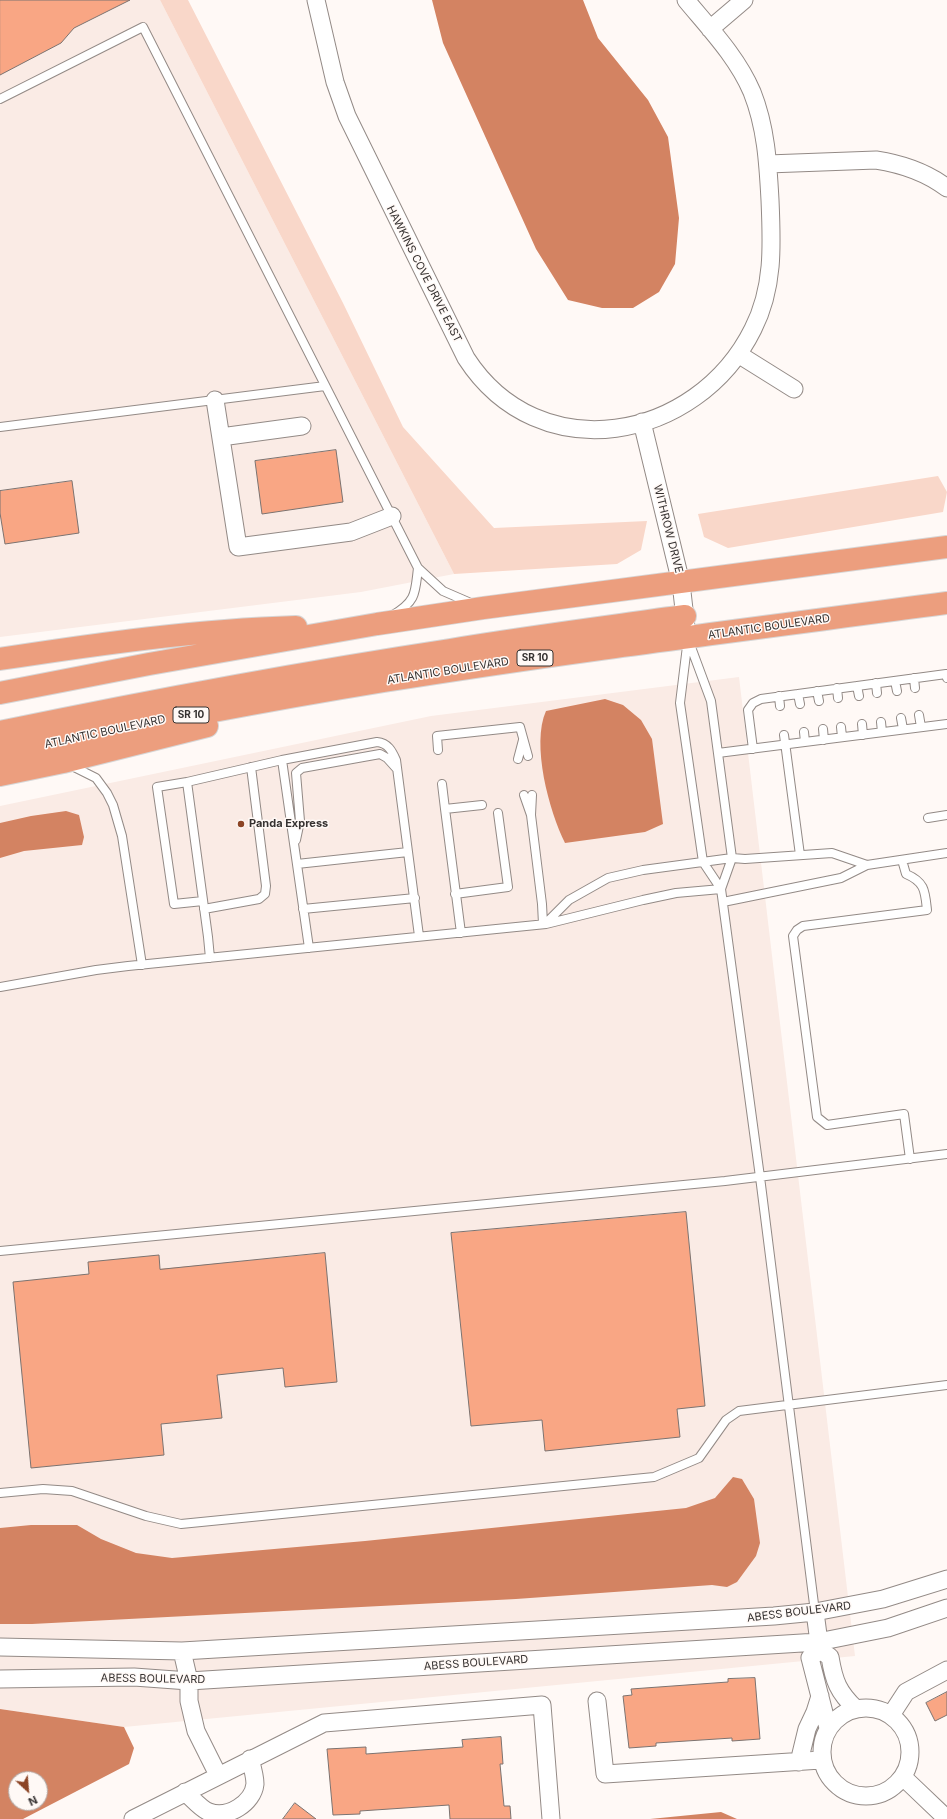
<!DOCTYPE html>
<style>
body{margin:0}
#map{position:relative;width:947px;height:1819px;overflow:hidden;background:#fff9f6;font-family:Inter,sans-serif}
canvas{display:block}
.north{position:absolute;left:8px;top:1771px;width:40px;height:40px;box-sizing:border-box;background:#fff9f6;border:1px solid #afa9a7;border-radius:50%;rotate:154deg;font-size:11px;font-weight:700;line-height:16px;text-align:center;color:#363231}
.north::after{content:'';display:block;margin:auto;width:14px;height:18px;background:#8c4425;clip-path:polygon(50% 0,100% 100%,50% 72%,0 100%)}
</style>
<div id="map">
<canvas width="947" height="1819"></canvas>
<div class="north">N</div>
</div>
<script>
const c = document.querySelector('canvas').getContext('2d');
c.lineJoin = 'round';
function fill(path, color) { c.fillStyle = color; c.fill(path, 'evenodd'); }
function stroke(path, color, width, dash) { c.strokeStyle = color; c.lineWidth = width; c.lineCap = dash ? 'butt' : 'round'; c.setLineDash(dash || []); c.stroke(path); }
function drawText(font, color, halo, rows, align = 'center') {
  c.font = font + ' Inter,sans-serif'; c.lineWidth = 3; c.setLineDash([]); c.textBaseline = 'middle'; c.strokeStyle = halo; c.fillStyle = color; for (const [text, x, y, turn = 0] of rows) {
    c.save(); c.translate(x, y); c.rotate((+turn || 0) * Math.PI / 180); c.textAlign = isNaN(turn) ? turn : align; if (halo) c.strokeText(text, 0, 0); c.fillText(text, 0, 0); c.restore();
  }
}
const built = new Path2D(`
 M0,0H160L454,574L361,592L0,637Z
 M739,677L855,1656L124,1727L0,1709V806L431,716Z`);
const green = new Path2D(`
 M160,0H188L343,303L403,427L494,528L647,521L641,550L617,564L454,574Z
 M938,476L947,492L943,512L728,548L704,537L698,514Z`);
const water = new Path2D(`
 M432,0H583L598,38L648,100L668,137L679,218L675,264L659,292L633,308H602L568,300L536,249L443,43Z
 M605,699L623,705L641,720L652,739L663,824L645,832L565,843C549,811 531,744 546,711Z
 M66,811L79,815L84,837L82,845L24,851L0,858V823L31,816Z
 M733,1477L742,1479L754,1499L760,1543L756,1556L737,1582L727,1587L712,1585L516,1599L32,1624H0V1528L31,1525H77L101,1539L136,1553L172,1558L365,1541L686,1508L715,1498Z
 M0,1709L124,1727L134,1748L129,1764L23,1819H0ZM16,1779H40V1803H16Z
 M721,1812L737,1819H650Z`);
const building = new Path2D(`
 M0,0H130L74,28L61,43L0,75Z
 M336,450L343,502L262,514L255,461Z
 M72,481L79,533L5,544L0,513V491Z
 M686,1212L705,1406L677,1409L680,1437L545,1451L542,1420L471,1426L451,1233Z
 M325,1253L337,1382L285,1387L283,1368L217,1375L222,1418L161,1424L164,1455L31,1468L13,1282L89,1274L88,1262L159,1255L160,1269Z
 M755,1678L760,1739L732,1741V1738L656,1743V1746L629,1748L623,1696L632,1695L631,1689L728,1682V1679Z
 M947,1692V1715L935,1721L926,1703Z
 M501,1737L503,1764H500L504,1806H510L511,1819H450L449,1805L360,1811V1814L333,1815L327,1749L366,1747V1754L463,1747L462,1740Z
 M295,1803L316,1819H283Z`);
const service = new Path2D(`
 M0,99L143,27L418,568L443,591L473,604
 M0,427L325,386
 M393,615C417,601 415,592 418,568
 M688,638L680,703L703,862L721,889L760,1177L815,1612
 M688,639L711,701L732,858L721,889
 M914,678L915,688
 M895,681L897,691
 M876,683L877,693
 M857,686L859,696
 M837,688L838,698
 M817,691L819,701
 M798,694L800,704
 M779,696L780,706
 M919,715L921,727
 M901,718L903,729
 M881,722L882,732
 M862,724L863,735
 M841,727L842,737
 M823,729L824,740
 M804,732L805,742
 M784,735L800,855
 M753,749L748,710L753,703L761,699L946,674L947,678
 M438,750L437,736L520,727L528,756
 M718,753L947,724
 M518,759L523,740
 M70,765L96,778L107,793L113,805L122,836L142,965
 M187,782L282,760
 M442,784L445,809
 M524,795L531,815
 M532,795L531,815L542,904L543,924
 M928,818L947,815
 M296,840L300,821L296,773L302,768L380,754L387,758L396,768
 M902,860L906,874C925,882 925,891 927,910L803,926L797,930L793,936L817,1117L827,1125L904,1114L910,1159
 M297,864L408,852
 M455,894L508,887L498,813
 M203,901L174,904L157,787L187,782L208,937L210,958
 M723,902L841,878L867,865L947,853
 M204,909L259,899L265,894L266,886L251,767
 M303,909L415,898
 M546,923L569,900L608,878L643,870L732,858L745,859L832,853L867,865
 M461,933L445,809L482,805
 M309,948L282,760L377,742C388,743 392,751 396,760L419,936
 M0,987L96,970L128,966L546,924L643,900L676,893L721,889
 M0,1251L725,1181L947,1154
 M0,1493L43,1489L72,1491L146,1516L181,1524L654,1477L699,1458L726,1420L739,1411L947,1385`);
const minor = new Path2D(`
 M316,0L335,82L347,116L466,358C539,471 697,442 753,329C774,288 772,245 770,200C768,163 766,127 752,92C737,57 710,29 686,0
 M710,29L744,0
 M768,164L876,160C902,164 926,172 947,188
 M738,354L794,389
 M215,400L238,547L351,532L392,516
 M642,422L681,583L686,627
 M221,437L302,426
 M815,1612L820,1650L830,1657C834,1681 838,1692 856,1709
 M0,1647L182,1651L774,1616L815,1612L883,1599L947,1579
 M820,1650L810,1658L828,1728
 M182,1651L189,1681V1701L196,1731L218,1775
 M0,1679L134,1677L189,1681L818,1642L888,1628L947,1608
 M597,1701L605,1774L821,1760
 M822 1752a44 44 0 1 1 88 0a44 44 0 1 1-88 0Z
 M891,1715L906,1692L947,1670
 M799,1762L807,1729L815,1712L820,1696
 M903,1777L947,1819
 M185,1792C192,1798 201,1809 209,1812C228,1819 253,1803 255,1784C255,1776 252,1766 250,1759
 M133,1819L324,1723L542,1705L551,1819`);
const trunk = new Path2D(`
 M0,659C98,644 196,630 296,627
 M0,693L149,664L377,624L483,608L947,547
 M0,732C149,701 299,673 450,650C528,637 607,627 685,616
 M0,754C127,727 255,702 384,681C571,651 759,628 947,603
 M0,775L63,762L207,726`);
const markers = [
 [241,824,4,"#8c4425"]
];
const shields = [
 [535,658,36],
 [191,715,36]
];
const shieldNames = [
 ["SR 10",535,658],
 ["SR 10",191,715]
];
const streetNames = [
 ["HAWKINS COVE DRIVE EAST",424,274,63],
 ["WITHROW DRIVE",668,529,76],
 ["ATLANTIC BOULEVARD",769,627,-8],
 ["ATLANTIC BOULEVARD",448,671,-9],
 ["ATLANTIC BOULEVARD",105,732,-12],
 ["ABESS BOULEVARD",799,1612,-7],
 ["ABESS BOULEVARD",476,1663,-4],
 ["ABESS BOULEVARD",153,1679,1]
];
const poiNames = [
 ["Panda Express",249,824]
];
fill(built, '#faebe5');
fill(green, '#f9d7c9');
fill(water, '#d38362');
fill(building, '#f9a684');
stroke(building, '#7c7370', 1);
stroke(service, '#938a86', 10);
stroke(minor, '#938a86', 19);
stroke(trunk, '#d7d6d6', 24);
stroke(service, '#fff', 8);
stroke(minor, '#fff', 17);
stroke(trunk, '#ec9e7e', 22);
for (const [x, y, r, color] of markers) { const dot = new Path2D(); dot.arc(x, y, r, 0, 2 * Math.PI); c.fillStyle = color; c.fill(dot); stroke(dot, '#fff9f6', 1.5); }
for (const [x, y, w] of shields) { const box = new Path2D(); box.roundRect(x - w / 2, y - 8, w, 16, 3); c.fillStyle = '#fff9f6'; c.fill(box); stroke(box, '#363231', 1); }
drawText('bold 10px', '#363231', null, shieldNames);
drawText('11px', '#363231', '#fff9f6', streetNames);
drawText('bold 11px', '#363231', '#fff9f6', poiNames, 'left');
</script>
